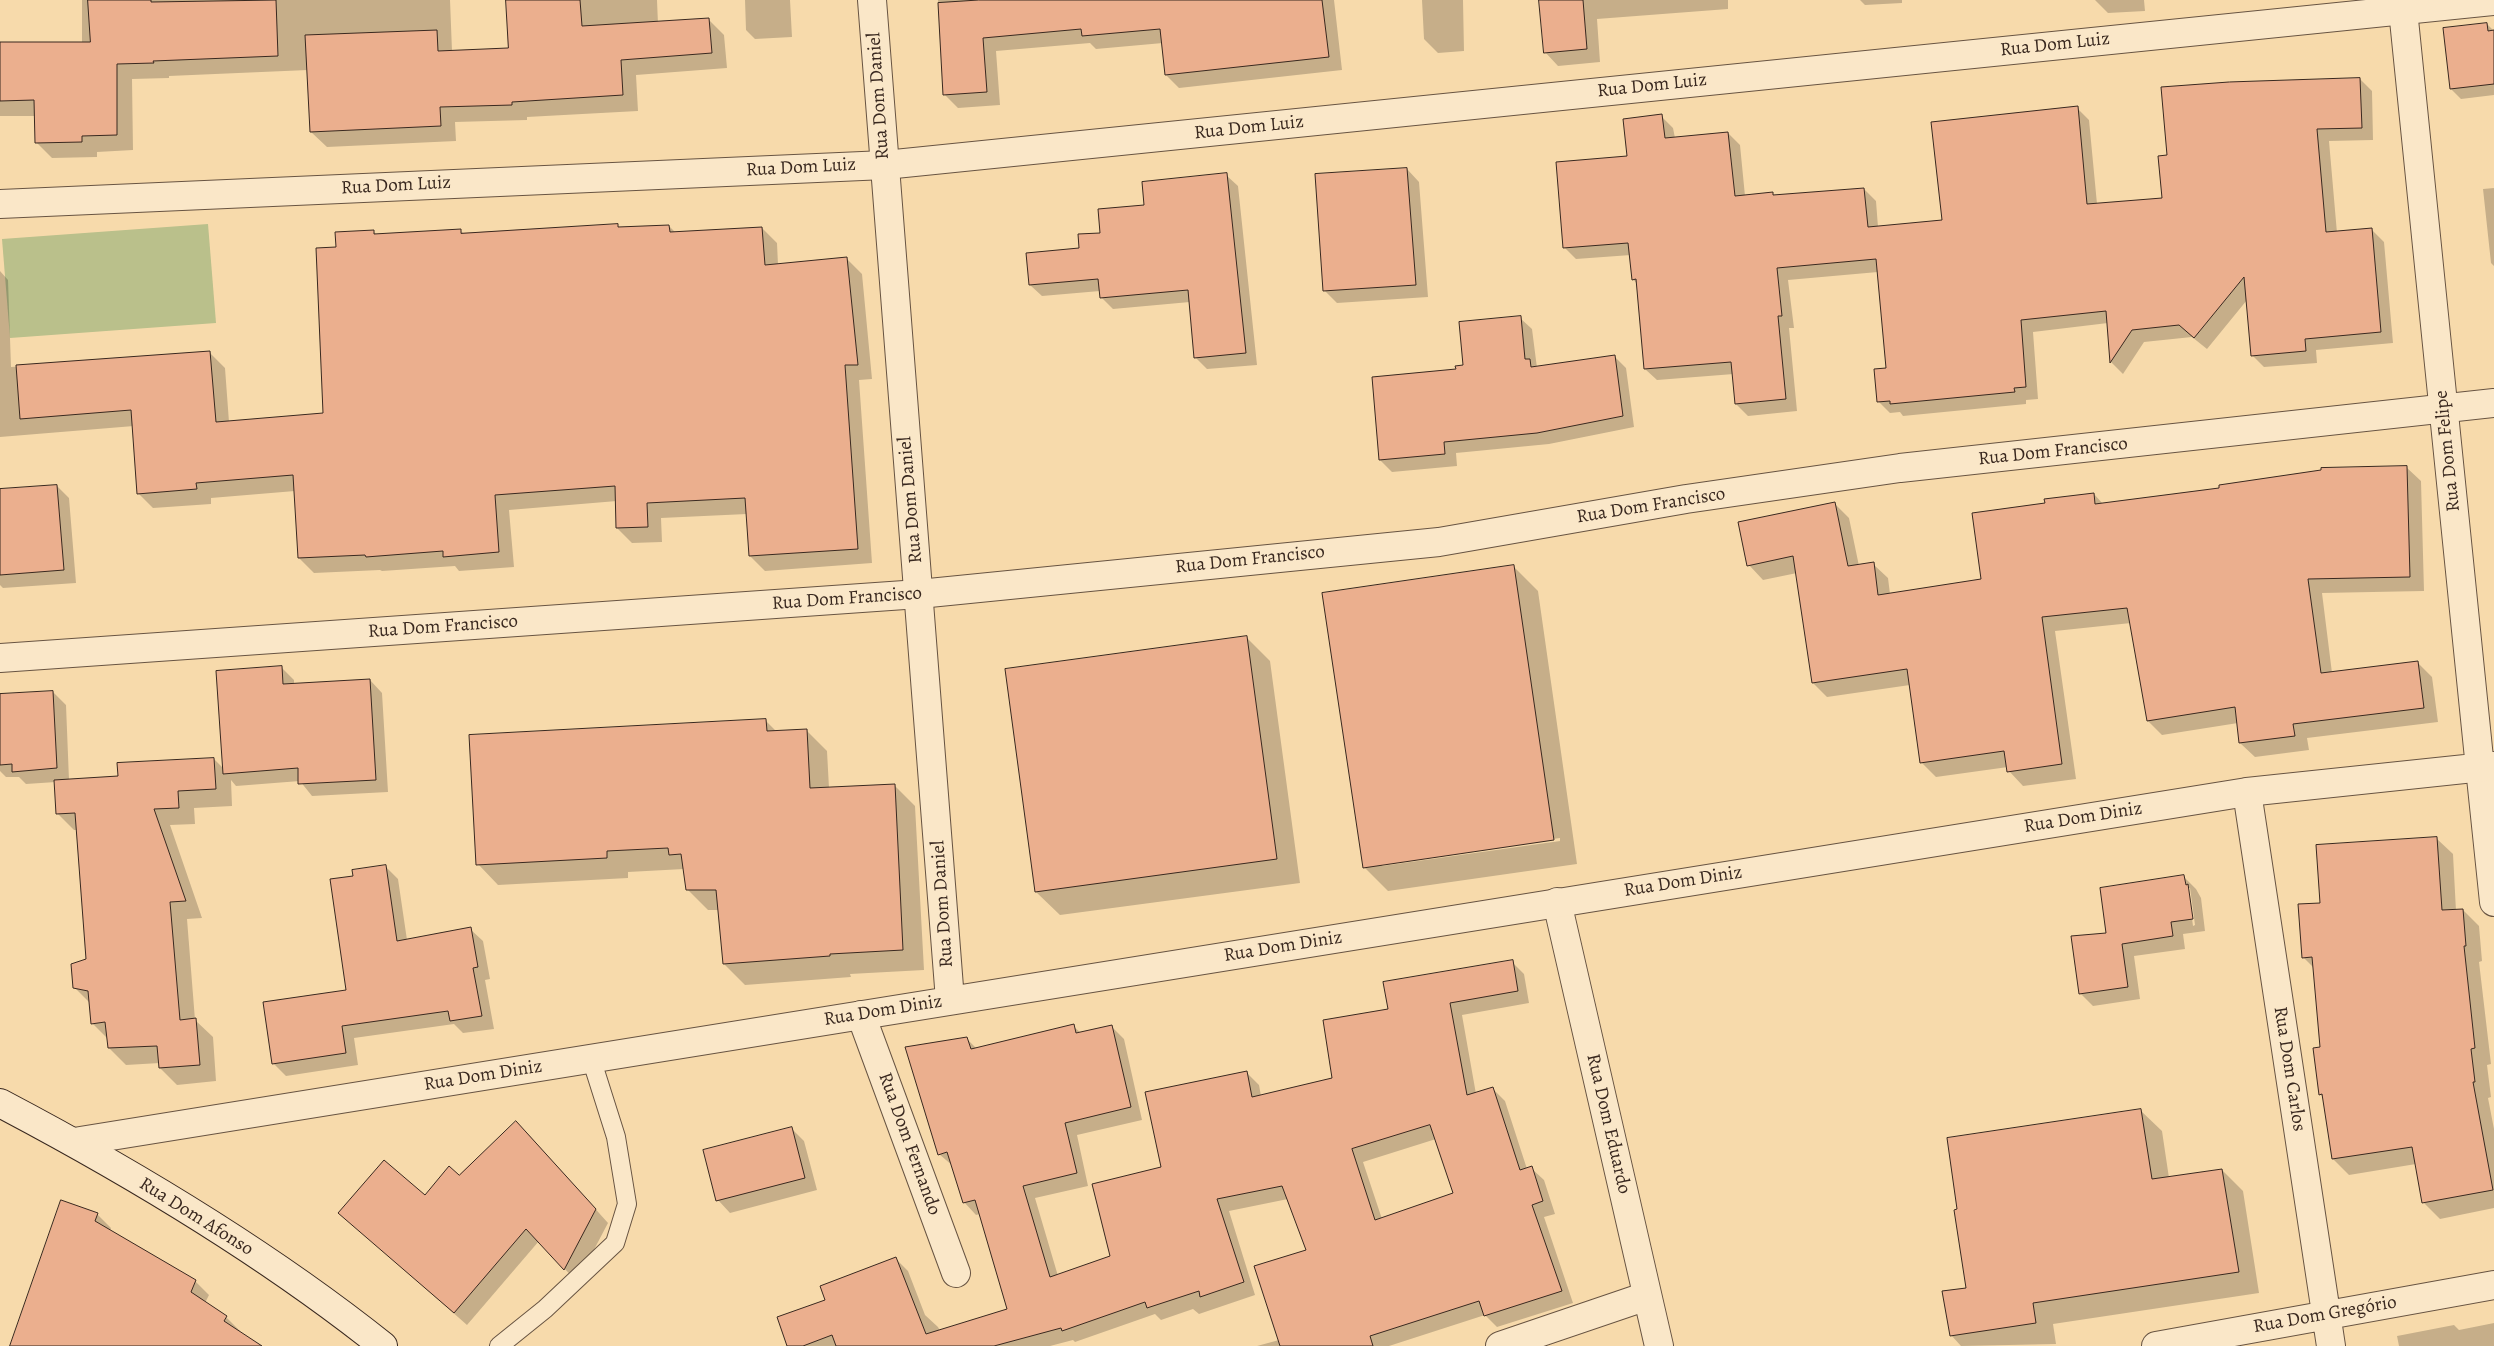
<!DOCTYPE html>
<meta charset="utf-8">
<style>
body{margin:0}
canvas{display:block;background:#f7daab}
</style>
<canvas width="2494" height="1346"></canvas>
<script>
const c = document.querySelector('canvas').getContext('2d');
c.lineJoin = 'round';
function fill(path, color) { c.fillStyle = color; c.fill(path, 'evenodd'); }
function stroke(path, color, width, dash) { c.strokeStyle = color; c.lineWidth = width; c.lineCap = dash ? 'butt' : 'round'; c.setLineDash(dash || []); c.stroke(path); }
function drawText(font, color, halo, rows, align = 'center') {
  c.font = font + ' Alegreya,serif'; c.lineWidth = 5; c.setLineDash([]); c.textBaseline = 'middle'; c.strokeStyle = halo; c.fillStyle = color; for (const [text, x, y, turn = 0] of rows) {
    c.save(); c.translate(x, y); c.rotate((+turn || 0) * Math.PI / 180); c.textAlign = isNaN(turn) ? turn : align; if (halo) c.strokeText(text, 0, 0); c.fillText(text, 0, 0); c.restore();
  }
}
const green = new Path2D(`
 M208,224L216,323L10,338L2,239Z`);
const shadow = new Path2D(`
 M82,0H450L452,51L509,50L507,0H657L658,24L708,19L724,35L727,68L636,75L638,111L527,117V120L455,122L456,141L327,147L311,132L308,70L169,76V78L132,79L133,150L97,152V157L52,158L36,142V116H0V44L82,43Z
 M745,0H790L792,37L755,39L746,30Z
 M938,0H1334L1342,70L1179,88L1166,75L1163,43L1096,49L1090,43L996,51L1000,105L958,108L944,94Z
 M1422,0H1463L1464,51L1438,53L1424,39Z
 M1540,0H1728V9L1597,19L1600,62L1558,66L1545,52Z
 M1860,0H1902V3L1865,5Z
 M2144,0L2145,11L2108,13L2095,0Z
 M2487,24L2494,31V95L2461,99L2451,89Z
 M2360,79L2372,91L2373,140L2329,141L2337,233L2372,230L2384,242L2393,343L2316,350L2317,363L2264,367L2252,355L2247,300L2207,349L2192,337L2144,342L2123,374L2111,362L2108,323L2033,332L2038,399L2026,400V404L1903,416L1900,412L1890,413L1878,401L1887,369L1878,272L1788,280L1794,328H1789L1797,411L1748,416L1736,404L1734,374L1657,380L1645,369L1637,284L1633,279L1631,255L1576,259L1564,247L1628,157L1661,116L1673,128L1675,138L1728,133L1740,145L1745,196L1772,193L1775,196L1864,189L1876,201L1878,227L1943,221L2077,108L2089,120L2097,204L2163,199L2168,156Z
 M1407,169L1419,182L1428,297L1337,303L1324,290Z
 M1226,175L1238,186L1257,365L1207,369L1196,358L1190,302L1113,309L1101,297L1100,291L1042,296L1030,285L1102,234L1146,206Z
 M2494,188V266L2491,263L2483,189Z
 M617,225L620,228L669,226L676,233L762,228L777,243L778,265L847,259L862,274L872,379L859,380L872,563L765,571L750,556L747,514L661,518L662,542L632,543L617,528V501L509,510L514,567L459,571L455,566L382,571L380,570L314,573L299,558L295,491L211,498V504L153,508L138,493L134,426L0,437V271L8,280L11,367L210,353L225,368L229,422L325,414L337,249L373,231L377,235L460,230L464,234Z
 M1520,318L1532,329L1537,368L1614,356L1626,368L1634,427L1549,444L1456,453L1457,466L1392,472L1380,460L1457,370Z
 M2406,467L2421,481L2424,591L2322,593L2332,673L2418,663L2432,677L2438,722L2307,738L2309,750L2255,757L2240,743L2238,723L2162,735L2148,721L2131,623L2055,631L2076,779L2023,786L2009,771L2008,767L1936,777L1922,763L1910,685L1827,697L1813,683L1797,573L1763,580L1749,565L1834,503L1849,518L1859,566L1873,564L1888,578L1890,594L1982,580L2046,504L2094,494L2103,504Z
 M57,486L69,498L76,583L3,588L0,585V490Z
 M1514,567L1538,591L1577,864L1388,891L1364,867ZM1560,838V841L1382,866V863Z
 M1246,637L1270,661L1300,883L1060,915L1036,892Z
 M282,668L294,680V684L370,680L382,693L388,792L312,796L300,781L236,786L231,780L232,806L194,808L195,824L170,825L202,918L187,919L195,1020L213,1037L216,1081L177,1085L160,1068V1063L126,1065L109,1048L108,1039L92,1023L90,1003L74,987L87,959L77,830H74L58,814L56,782L26,784L19,777H6L0,771V695L53,692L66,705L69,780L119,777L214,759L224,769Z
 M765,720L777,732L806,730L827,751L829,788L894,785L915,806L924,970L850,974L851,977L745,985L724,964L719,910H708L687,889L684,869L628,872V878L498,885L478,864Z
 M2436,838L2453,854L2456,911L2463,910L2479,926L2482,961L2479,962L2491,1064L2487,1065L2491,1097L2488,1098L2494,1129V1208L2440,1219L2424,1203L2416,1164L2349,1175L2333,1159L2324,1098L2320,1094L2322,1048L2315,969L2303,957L2322,904Z
 M385,866L398,879L407,940L470,929L483,941L490,979L485,980L494,1029L463,1033L454,1024L354,1038L358,1065L286,1076L273,1063L347,991L354,877Z
 M2184,877L2196,889L2201,898L2205,931L2183,934L2185,949L2134,956L2140,999L2093,1006L2080,993L2108,934ZM2188,888H2190L2195,925L2193,926Z
 M1512,962L1524,974L1529,1003L1462,1015L1476,1094L1493,1089L1505,1101L1527,1169L1531,1168L1544,1180L1555,1214L1544,1217L1573,1303L1497,1327L1485,1315L1389,1346H1257L1279,1340L1307,1251L1288,1199L1229,1211L1255,1295L1199,1314L1193,1309L1161,1320L1155,1314L1075,1342L1073,1340L1050,1346H789L827,1300L896,1259L908,1271L925,1315L938,1327L940,1331L1009,1310L980,1214L976,1215L964,1202L953,1166L939,1154L966,1038L977,1049L1073,1026L1081,1033L1112,1027L1124,1039L1142,1120L1077,1135L1088,1186L1035,1198L1058,1276L1111,1257L1162,1168L1247,1073L1259,1085L1261,1096L1334,1079L1390,1010ZM1436,1139L1454,1194L1382,1219L1363,1162Z
 M2140,1110L2162,1131L2169,1178L2222,1170L2243,1191L2259,1293L2053,1324L2056,1344L1961,1346L1951,1335L1968,1289Z
 M791,1128L804,1141L817,1190L730,1213L718,1200Z
 M529,1135L608,1223L577,1282L539,1241L467,1325L340,1213L425,1197Z
 M97,1214L111,1228L110,1231L195,1281L209,1295L205,1303L226,1317L240,1331L239,1332L260,1346H20Z
 M2494,1323V1346H2399L2397,1336L2454,1325L2459,1330Z`);
const building = new Path2D(`
 M88,0H151V2L276,0L278,56L153,61L154,63L117,64V135L82,136V142L35,143L34,100L0,101V42H90Z
 M506,0H580L582,26L709,18L712,53L621,60L623,95L512,102V105L440,107L441,126L310,132L305,35L437,30L438,51L508,48Z
 M979,0H1322L1329,57L1165,75L1160,29L1082,36L1081,29L983,38L987,92L943,95L938,3Z
 M1539,0H1583L1587,49L1544,53Z
 M2487,23L2488,31L2494,30V84L2450,89L2443,28Z
 M2360,78L2362,128L2317,129L2326,232L2372,228L2381,332L2305,339L2306,351L2251,356L2244,277L2194,338L2179,325L2132,330L2110,363L2106,311L2021,320L2026,387L2014,388L2015,392L1890,404V401L1877,402L1874,369L1886,368L1876,259L1777,268L1782,316H1778L1786,399L1735,404L1731,362L1644,369L1636,279L1632,280L1628,243L1563,248L1556,162L1627,156L1623,119L1662,114L1665,138L1728,132L1735,196L1773,192V195L1864,188L1868,227L1942,220L1931,122L2078,106L2087,204L2162,198L2158,156L2167,155L2161,87L2229,82Z
 M1407,168L1416,285L1323,291L1315,174Z
 M1227,173L1246,353L1194,358L1188,290L1100,298L1098,279L1029,285L1026,253L1079,248L1078,234L1100,233L1098,209L1144,205L1142,182Z
 M618,224V227L669,225L670,232L762,227L765,265L847,257L858,365H845L858,549L749,556L745,498L647,503L648,527L616,528L615,486L495,495L499,552L443,557V551L366,557L365,555L298,558L293,475L196,483L197,489L137,494L131,410L20,419L16,365L210,351L216,422L323,413L316,248L336,247L335,232L374,230V234L461,229V233Z
 M1521,316L1525,359H1530L1531,367L1615,355L1623,416L1537,433L1444,442L1445,454L1379,460L1372,377L1456,369L1455,366L1463,365L1459,322Z
 M2407,466L2410,577L2308,579L2321,673L2418,661L2424,708L2293,724L2295,736L2239,743L2235,707L2147,721L2127,608L2042,617L2062,764L2007,772L2004,751L1920,763L1907,669L1812,683L1793,556L1747,566L1738,522L1835,502L1848,566L1874,562L1878,595L1981,579L1972,513L2045,503L2044,499L2094,493L2095,504L2219,488V485L2321,470V468Z
 M57,485L64,570L0,575V489Z
 M1514,565L1554,840L1363,868L1322,593Z
 M1247,636L1277,859L1035,892L1005,669Z
 M282,666L283,684L370,679L376,780L298,784V768L223,774L216,671Z
 M53,691L57,768L12,772V764L0,765V694Z
 M766,719L767,731L807,729L810,788L895,784L903,950L830,954V956L723,964L716,890H686L681,854L669,855L668,848L607,851V858L476,865L469,735Z
 M214,758L216,789L178,791L179,808L154,809L186,901L170,902L180,1020L196,1018L200,1065L159,1068L157,1046L108,1048L105,1022L91,1024L88,991L73,988L71,964L86,959L75,813L56,814L54,780L118,776L117,763Z
 M2437,837L2442,910L2463,909L2466,946H2464L2475,1048L2471,1049L2475,1082H2473L2493,1190L2422,1203L2412,1147L2332,1159L2322,1094L2319,1095L2313,1048L2320,1047L2312,957L2302,958L2298,904L2320,903L2316,845Z
 M386,865L397,941L471,927L478,967L473,968L482,1016L450,1021L448,1011L342,1026L346,1053L272,1064L263,1002L346,990L330,879L353,876L352,870Z
 M2184,875L2186,885L2188,884L2193,919L2171,922L2173,936L2122,944L2128,987L2079,994L2071,936L2106,933L2100,888Z
 M1513,960L1518,991L1450,1003L1467,1095L1493,1087L1520,1170L1532,1166L1543,1201L1532,1205L1562,1291L1484,1316L1479,1301L1370,1336L1373,1346H1280L1254,1266L1306,1250L1282,1186L1217,1199L1244,1282L1200,1297L1199,1291L1147,1308L1145,1302L1062,1331L1061,1328L994,1346H836L832,1335L803,1346H787L777,1317L825,1300L820,1286L896,1257L926,1334L1007,1309L975,1200L963,1203L947,1152L938,1155L905,1047L967,1037L971,1049L1074,1024L1076,1033L1112,1025L1131,1107L1065,1123L1077,1173L1023,1186L1050,1277L1110,1256L1092,1184L1161,1167L1145,1092L1247,1071L1252,1097L1332,1078L1323,1020L1388,1009L1383,982ZM1430,1125L1453,1193L1375,1220L1352,1149Z
 M2141,1109L2152,1179L2222,1169L2239,1272L2033,1303L2036,1323L1950,1336L1942,1291L1966,1288L1954,1210L1957,1209L1947,1138Z
 M516,1121L596,1209L564,1270L526,1229L454,1313L338,1213L384,1160L425,1195L449,1166L459,1175Z
 M792,1127L805,1178L716,1201L703,1150Z
 M61,1200L98,1213L95,1221L196,1280L191,1292L227,1316L224,1321L262,1346H10Z`);
const service = new Path2D(`
 M499,1346L545,1309L615,1243L627,1204L616,1137L591,1058`);
const minor = new Path2D(`
 M0,204L885,165L2494,1
 M0,658L919,594L1439,542L1686,499L1900,468L2494,403
 M2480,768L2494,902
 M2247,792L2331,1346
 M1557,902L1659,1346
 M861,1015L956,1273
 M1500,1346L1647,1296
 M2156,1346L2494,1285`);
const tertiary = new Path2D(`
 M872,0L950,1000
 M2402,0L2480,768
 M74,1142L2247,792L2494,766`);
const secondary = new Path2D(`
 M0,1103C133,1173 265,1252 383,1346`);
const streetNames = [
 ["Rua Dom Luiz",2055,45,-6],
 ["Rua Dom Luiz",1652,86,-6],
 ["Rua Dom Daniel",879,96,-94],
 ["Rua Dom Luiz",1249,128,-6],
 ["Rua Dom Luiz",801,168,-3],
 ["Rua Dom Luiz",396,186,-3],
 ["Rua Dom Felipe",2448,451,-96],
 ["Rua Dom Francisco",2053,452,-6],
 ["Rua Dom Daniel",911,500,-95],
 ["Rua Dom Francisco",1651,506,-9],
 ["Rua Dom Francisco",1250,560,-6],
 ["Rua Dom Francisco",847,599,-4],
 ["Rua Dom Francisco",443,627,-4],
 ["Rua Dom Diniz",2083,818,-9],
 ["Rua Dom Diniz",1683,882,-9],
 ["Rua Dom Daniel",943,904,-94],
 ["Rua Dom Diniz",1283,947,-9],
 ["Rua Dom Diniz",883,1011,-9],
 ["Rua Dom Carlos",2289,1069,81],
 ["Rua Dom Diniz",483,1076,-9],
 ["Rua Dom Eduardo",1608,1124,77],
 ["Rua Dom Fernando",909,1144,70],
 ["Rua Dom Afonso",196,1217,32],
 ["Rua Dom Gregório",2325,1315,-10]
];
fill(green, '#bac08b');
fill(shadow, '#0003');
fill(building, '#ebaf8e');
stroke(building, '#39281f', 1);
stroke(service, '#685442', 20);
stroke(minor, '#685442', 30);
stroke(tertiary, '#685442', 30);
stroke(secondary, '#39281f', 30);
stroke(service, '#fae7c8', 18);
stroke(minor, '#fae7c8', 28);
stroke(tertiary, '#fae7c8', 28);
stroke(secondary, '#fae7c8', 28);
drawText('19px', '#39281f', '#fae7c8', streetNames);
</script>
